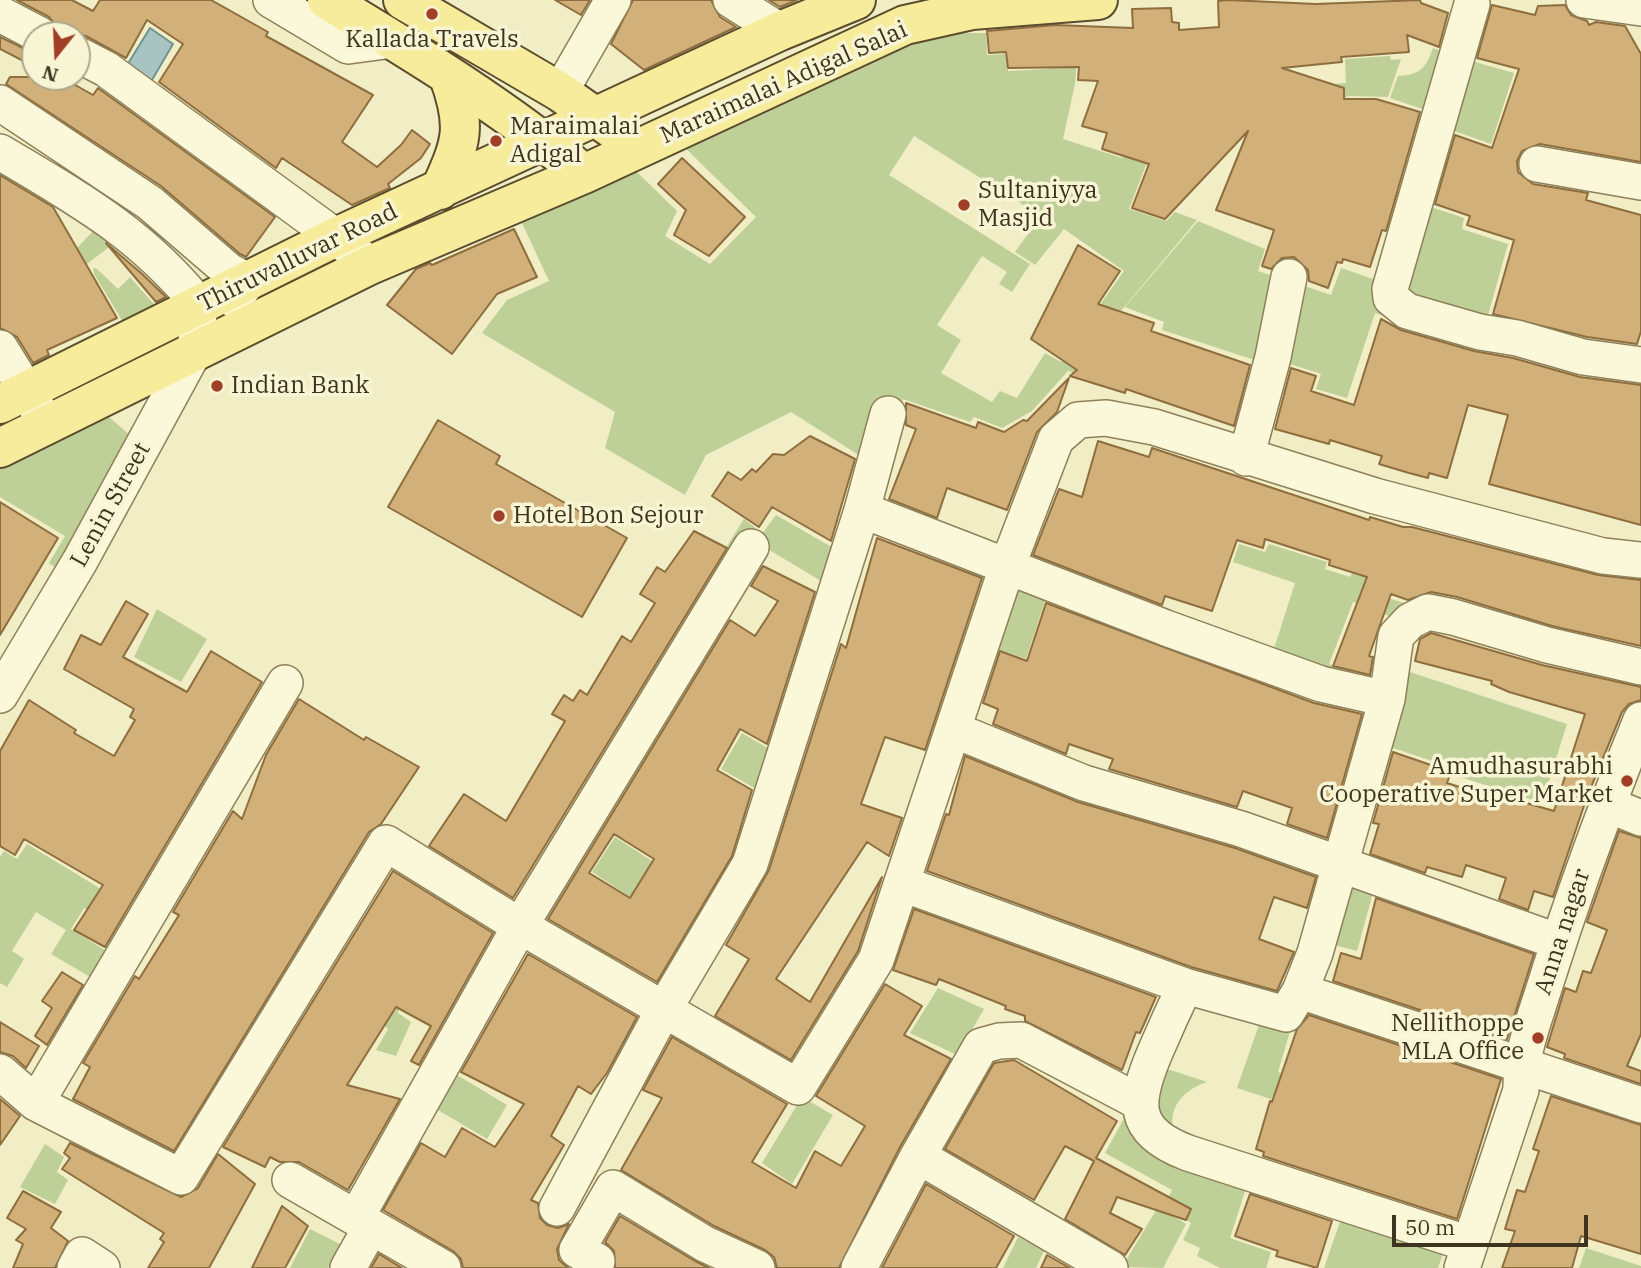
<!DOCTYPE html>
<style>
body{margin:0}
#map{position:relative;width:1641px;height:1268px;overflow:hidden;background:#f1edc5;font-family:"IBM Plex Serif",serif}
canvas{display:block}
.north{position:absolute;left:21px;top:21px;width:70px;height:70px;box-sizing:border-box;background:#f8f5d5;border:2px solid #ada78c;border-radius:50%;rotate:198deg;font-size:19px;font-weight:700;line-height:28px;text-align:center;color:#3d331e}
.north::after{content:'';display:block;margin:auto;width:24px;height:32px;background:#a03e26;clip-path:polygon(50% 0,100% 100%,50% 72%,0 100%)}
.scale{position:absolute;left:1392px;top:1215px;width:196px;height:32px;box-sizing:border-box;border:4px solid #3d331e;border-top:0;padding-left:9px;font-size:21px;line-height:24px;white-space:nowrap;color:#3d331e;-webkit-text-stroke:5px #f8f5d5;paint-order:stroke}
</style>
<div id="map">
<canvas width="1641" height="1268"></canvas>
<div class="north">N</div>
<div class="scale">50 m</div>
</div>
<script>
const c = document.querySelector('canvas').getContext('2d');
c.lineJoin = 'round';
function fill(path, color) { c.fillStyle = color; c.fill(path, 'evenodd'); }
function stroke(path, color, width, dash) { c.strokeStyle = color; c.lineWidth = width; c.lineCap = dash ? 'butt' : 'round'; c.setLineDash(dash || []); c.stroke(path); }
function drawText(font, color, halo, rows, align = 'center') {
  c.font = font + ' "IBM Plex Serif",serif'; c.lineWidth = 7; c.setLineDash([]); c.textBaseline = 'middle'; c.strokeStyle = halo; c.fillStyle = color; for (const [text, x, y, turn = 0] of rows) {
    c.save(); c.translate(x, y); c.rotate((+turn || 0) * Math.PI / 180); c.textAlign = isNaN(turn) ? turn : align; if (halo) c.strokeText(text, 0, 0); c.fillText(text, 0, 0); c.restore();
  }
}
const green = new Path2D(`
 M951,28L966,33H986L987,55L1005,54L1008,71L1048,69L1046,28L1078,45L1075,84L1063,139L1122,158L1128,139L1137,142L1151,167L1146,165L1129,209L1166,221L1175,212L1197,220L1121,311L1113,308L1103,338L1082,330L1124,271L1064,229L1035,265L1015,252L1041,216L914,136L889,175L1030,264L1012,292L999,284L1007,272L982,256L937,325L961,340L941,373L992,402L1000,391L1017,398L1045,353L1061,362L1082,332L1084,376L1068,371L1032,411L1002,428L974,417L970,422L903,399L898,412L865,459L791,412L706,455L685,495L605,448L615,412L482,333L507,300L549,281L522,223L637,172L677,211L665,236L710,264L756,217L680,143L883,46Z
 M1433,48L1454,56L1437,114L1390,98L1398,76C1420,75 1426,68 1433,48Z
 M1390,56L1391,60L1401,59L1388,97L1349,96L1311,111L1309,86L1346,83L1345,59Z
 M1461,58L1514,73L1491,144L1443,127Z
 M1422,204L1464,218L1462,229L1508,244L1485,326L1410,304L1399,283Z
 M1198,221L1265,249L1258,271L1283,279L1264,363L1162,330L1164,322L1125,307Z
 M95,229L113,244L83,267L76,249Z
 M96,268L118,289L130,277L167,319L123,322L94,274L93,269Z
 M1341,268L1385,283L1399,321L1375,313L1347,398L1316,389L1321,374L1278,360L1296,283L1331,295Z
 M94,404L131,436L70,578L49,563L65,536L0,497V449Z
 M776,515L842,553L831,587L756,542Z
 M744,519L757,529L741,556L727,546Z
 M1239,544L1265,552L1269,544L1327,562L1325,569L1350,577L1353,571L1382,580L1378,595L1408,604L1402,621L1353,602L1329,664L1354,674L1270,661L1295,583L1233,562Z
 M1007,585L1046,598L1026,659L987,645Z
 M157,609L207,639L181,682L134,657Z
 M1404,670L1567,724L1542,803L1460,777L1462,771L1378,743Z
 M742,733L778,754L765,794L721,769Z
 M615,837L652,861L634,890L658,905L607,966L580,949L591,943L633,899L592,872Z
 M27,844L106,892L93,913L84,908L71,929L108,952L92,978L51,954L66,930L36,912L12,951L24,959L7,987L0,983V857L4,851L17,859Z
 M1341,883L1373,893L1357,951L1324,942Z
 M938,988L984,1009L957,1055L910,1033Z
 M401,1001L398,1013L411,1022L396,1056L376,1050L388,1029L379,1021Z
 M1261,1019L1291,1028L1278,1072L1314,1083L1304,1110L1237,1088Z
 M1161,1067L1207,1082C1184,1090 1169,1105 1173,1130L1165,1135L1149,1083Z
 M447,1069L507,1105L487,1139L426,1103Z
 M802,1097L833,1115L792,1184L762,1163Z
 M1128,1111L1249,1179L1230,1238L1271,1252L1266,1268H1220L1197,1256L1200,1248L1183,1240L1191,1223L1164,1206L1172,1190L1105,1153Z
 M45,1144L64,1157L57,1172L68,1180L55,1204L20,1187Z
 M1158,1207L1186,1224L1163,1268L1122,1267Z
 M1341,1219L1443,1253L1438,1268H1324Z
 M310,1229L342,1245L328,1268H290Z
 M1018,1237L1044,1251L1036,1268H1003Z
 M1586,1248L1641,1266V1268H1579Z`);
const water = new Path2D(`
 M150,28L173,44L145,92L121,75Z`);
const building = new Path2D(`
 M17,0H72L93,11L100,0H211L268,32L266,36L373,95L342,142L377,167L401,145L412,130L430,144L421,158L388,184L390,188L352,205L282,158L276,168L159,82L183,44L147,20L126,58L86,36L71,35L58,28L49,17Z
 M555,0H590L581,15Z
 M633,0H711L720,17L736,27L644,70L611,44Z
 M769,0H797L780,7Z
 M1228,0L1316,4L1420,0L1421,3L1448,13L1439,47L1407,35L1409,52L1341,57L1342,62L1282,68L1344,88V99H1376L1420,112L1386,231L1382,230L1370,267L1343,259L1342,263L1337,262L1328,288L1309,281L1308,270L1294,257L1282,258L1271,269L1262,266L1274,230L1216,210L1248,131L1165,219L1132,208L1149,164L1102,149L1107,133L1082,126L1098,81L1078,80L1079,67L1008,68L1006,52L989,53L987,31L1055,25L1133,28L1132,9L1171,8L1172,22L1179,23V30L1219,27L1218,1Z
 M1492,5L1535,15L1538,6L1565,5L1571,15L1587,21L1589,25L1596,22L1625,26L1641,54V162L1540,144L1522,151L1517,161L1518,172L1533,184L1588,193L1586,200L1641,215V331L1637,344L1587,337L1493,314L1514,240L1467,225L1470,216L1435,204L1455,135L1492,148L1519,69L1477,58Z
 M0,37L35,54V67L0,49Z
 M10,77H61L93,95L98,88L275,217L246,257L240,254L161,186L6,84Z
 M682,158L745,217L709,256L674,235L686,210L658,184Z
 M0,175L53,207L117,318L47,350L49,355L33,363L17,337L0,328Z
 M514,229L537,277L497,294L452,354L387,305L416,269L430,263L432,265Z
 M106,243L141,273L166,297L156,302Z
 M1078,245L1120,271L1098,304L1154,323L1151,331L1250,365L1234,426L1126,389L1125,393L1070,376L1077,370L1031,339Z
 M1381,319L1401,330L1474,351L1513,358L1580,377L1641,385V525L1489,484L1508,415L1468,405L1447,478L1429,473L1428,478L1409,473L1379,464L1382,456L1330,440L1329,444L1275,429L1291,368L1316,376L1311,391L1354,405Z
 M1069,378L1057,412L1037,432L1007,510L947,488L937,518L889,499L916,429L906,425V403L976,428L978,422L1004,432L1023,420L1027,421Z
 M438,420L500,456L496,464L627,538L582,617L388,507Z
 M810,436L855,459L831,541L772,507L759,527L712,496L728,472L741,480L752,469L756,472L773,454L784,455Z
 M1098,441L1149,457L1152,448L1369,520L1370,517L1403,527H1412L1598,575L1641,580V646L1552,626L1457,597L1431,592L1408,600L1391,594L1369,656L1373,657L1370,675L1333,666L1367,577L1329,565L1330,560L1265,539L1263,548L1237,540L1212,611L1165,596L1162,605L1033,555L1059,489L1082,497Z
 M0,502L58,538L0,635Z
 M694,531L727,548L513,898L429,846L464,794L506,821L565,721L552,714L564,695L573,701L580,690L587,695L622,636L631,642L655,603L640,594L657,567L665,572Z
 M877,538L982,578L925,750L885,737L861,804L902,818L889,856L867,842L776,979L810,1002L882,877L858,951L791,1060L715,1016L749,959L726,945L769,870L841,644L846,648Z
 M763,566L815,592L767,744L740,729L717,770L752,790L732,856L657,982L548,919L730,620L755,636L778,601L751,586ZM614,834L654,859L630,898L589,873Z
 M126,601L148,614L123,657L187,692L211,651L262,682L105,947L74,930L103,885L24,839L15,855L0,846V751L29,700L76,730L74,733L114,756L135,720L130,717L134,709L64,669L81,635L101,645Z
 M1046,603L1314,703L1362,714L1327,838L1287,824L1292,808L1243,791L1237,807L1109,769L1113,759L1069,744L1066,754L993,724L998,709L983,703L1000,651L1027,661Z
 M1431,633L1542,665L1641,687V700L1629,704L1622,712L1587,797L1553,897L1534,891L1528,910L1499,899L1506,878L1466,865L1462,877L1427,867L1425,873L1370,854L1379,824L1373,823L1393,752L1451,772L1447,783L1501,800L1502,796L1554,811L1585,714L1509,692L1491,684L1492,681L1415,661L1420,639Z
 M299,699L364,740L366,737L419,767L381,824L369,832L174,1151L73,1099L90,1067L83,1063L135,976L139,979L179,915L173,912L233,811L242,819L266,755Z
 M965,756L1078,802L1235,848L1316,877L1307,908L1274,897L1259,939L1294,952L1277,991L1191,967L927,871L946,814L949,815Z
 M1619,831L1641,838V1034L1627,1066L1641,1071V1084L1564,1058L1565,1054L1547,1047L1565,988L1576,992L1583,971L1591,973L1607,930L1587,922Z
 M393,871L493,933L419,1065L411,1061L431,1026L396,1007L347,1085L400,1099L348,1190L299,1162H280L270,1157L265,1167L223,1147Z
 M1376,898L1534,954L1507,1039L1333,981L1341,953L1361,959Z
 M914,909L1156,997L1140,1033L1136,1032L1122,1070L1025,1021V1016L1005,1009L1006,1006L939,979L936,985L893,970Z
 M528,954L637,1017L607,1073L591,1094L578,1086L551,1136L564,1145L531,1200L538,1203L540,1218L547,1225L558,1228L569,1224L557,1249L559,1260L568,1268H463L461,1259L453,1251L383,1210L421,1143L445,1157L462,1128L495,1147L524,1104L461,1072Z
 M62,972L83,985L47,1045L35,1036L52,1008L42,1001Z
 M885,984L922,1006L904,1035L951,1059L900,1147L839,1268H777L774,1257L765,1250L714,1226L621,1170L662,1098L643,1090L672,1037L787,1104L752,1162L796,1188L815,1151L841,1166L865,1126L816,1096Z
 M1309,1015L1501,1079L1457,1219L1263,1156L1264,1152L1256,1149L1270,1101L1272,1102L1297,1029Z
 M0,1022L39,1046L26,1068L13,1056L0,1052Z
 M1014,1060L1117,1121L1096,1158L1191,1209L1186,1220L1117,1197L1110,1213L1142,1229L1125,1255L1065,1219L1094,1161L1065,1146L1034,1200L945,1149L994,1063Z
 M1551,1096L1641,1125V1254L1581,1236L1572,1268H1502L1515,1231L1505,1229L1517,1190L1525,1192L1539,1151L1533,1149Z
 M0,1099L20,1116L0,1145Z
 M70,1143L181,1197L198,1188L218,1154L255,1184L209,1268H148L164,1242L160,1239L164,1233L62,1169L70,1158L64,1153Z
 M926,1184L1014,1236L996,1268H882Z
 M23,1191L61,1212L51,1228L68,1241L55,1268H13L23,1244L16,1240L26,1229L7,1218Z
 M1250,1194L1332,1221L1317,1268L1276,1256L1278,1251L1235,1236Z
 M282,1206L308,1226L285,1268H252Z
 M620,1216L695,1261L709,1268H615L614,1251L605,1242Z
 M379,1254L402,1268H371Z
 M1047,1255L1070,1268H1041Z`);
const minor = new Path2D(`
 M271,0L348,46L393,40
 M731,0L780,31
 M1584,0L1641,8
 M1472,4L1390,289L1391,298L1407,311L1480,332L1517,338L1583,357L1641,365
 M0,14L40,35
 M77,54L106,69L336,237L370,265
 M560,92L613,0
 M0,103L150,203L229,271L248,281L234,300
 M0,152C79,199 141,233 200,306L195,350L80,561L0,695
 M1537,164L1641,182
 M0,348L47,424
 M1246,458L1273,357L1289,277
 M862,510L1166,628L1321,684L1387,699
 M954,730L1084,783L1241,829L1559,942
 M1606,804L1641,818
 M903,884L1185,986L1286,1014L1300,991L1641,1105
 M1185,986C1175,1007 1165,1029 1156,1050C1134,1101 1129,1131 1188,1153L1469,1244
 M1300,991L1315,953L1387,699L1396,636L1410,621L1428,612L1453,617L1547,645L1641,667
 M0,1072L36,1103L181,1177L386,843L520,926L798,1087L876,960L1007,567L1056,439L1078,420L1106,418L1154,427L1375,496L1603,556L1641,560
 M36,1103L285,683
 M918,1156L1110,1268
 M290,1180L443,1268
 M557,1208L664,1009L750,864L862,510L888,414
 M356,1218L520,926L751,547
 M597,1261L577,1250L613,1188L705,1244L757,1268
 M75,1268L82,1255L102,1268
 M348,1268L371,1227
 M859,1268L918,1156L981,1046L999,1041L1021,1040L1139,1102
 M1462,1268L1521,1090C1520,1053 1535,1018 1546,982C1574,893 1606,806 1641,720`);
const major = new Path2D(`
 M327,0C415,53 505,108 584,174L905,25L972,10L1098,0
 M403,0L560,92L614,130
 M440,190C462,142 467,127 449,77
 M0,404L336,237L780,31L856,0
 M0,448L370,265L584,174`);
const markers = [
 [432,14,7,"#a03e26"],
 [496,141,7,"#a03e26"],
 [964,205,7,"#a03e26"],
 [217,386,7,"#a03e26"],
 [499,516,7,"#a03e26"],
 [1627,781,7,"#a03e26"],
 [1538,1038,7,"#a03e26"]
];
const poiNames = [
 ["Kallada Travels",432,40,"center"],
 ["Maraimalai",510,127],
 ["Adigal",510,155],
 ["Sultaniyya",978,191],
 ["Masjid",978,219],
 ["Indian Bank",231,386],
 ["Hotel Bon Sejour",513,516],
 ["Amudhasurabhi",1613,767,"right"],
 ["Cooperative Super Market",1613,795,"right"],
 ["Nellithoppe",1524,1024,"right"],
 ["MLA Office",1524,1052,"right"]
];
const streetNames = [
 ["Maraimalai Adigal Salai",784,83,-24],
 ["Thiruvalluvar Road",298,258,-26],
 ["Lenin Street",111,505,-61],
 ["Anna nagar",1563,932,-72]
];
fill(green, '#bed098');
fill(water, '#a7c4c2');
stroke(water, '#6d9392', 2);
fill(building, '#d1b079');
stroke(building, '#8e6e3e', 2);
stroke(minor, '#8d805a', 38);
stroke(major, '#5b4c2e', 42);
stroke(minor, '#fbf8d9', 35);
stroke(major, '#f6ec9c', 38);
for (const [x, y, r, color] of markers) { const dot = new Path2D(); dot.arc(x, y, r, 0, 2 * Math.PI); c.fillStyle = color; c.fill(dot); stroke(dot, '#f8f5d5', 2.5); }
drawText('24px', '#3d331e', '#f8f5d5', poiNames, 'left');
drawText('24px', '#3d331e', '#f8f5d5', streetNames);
</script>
